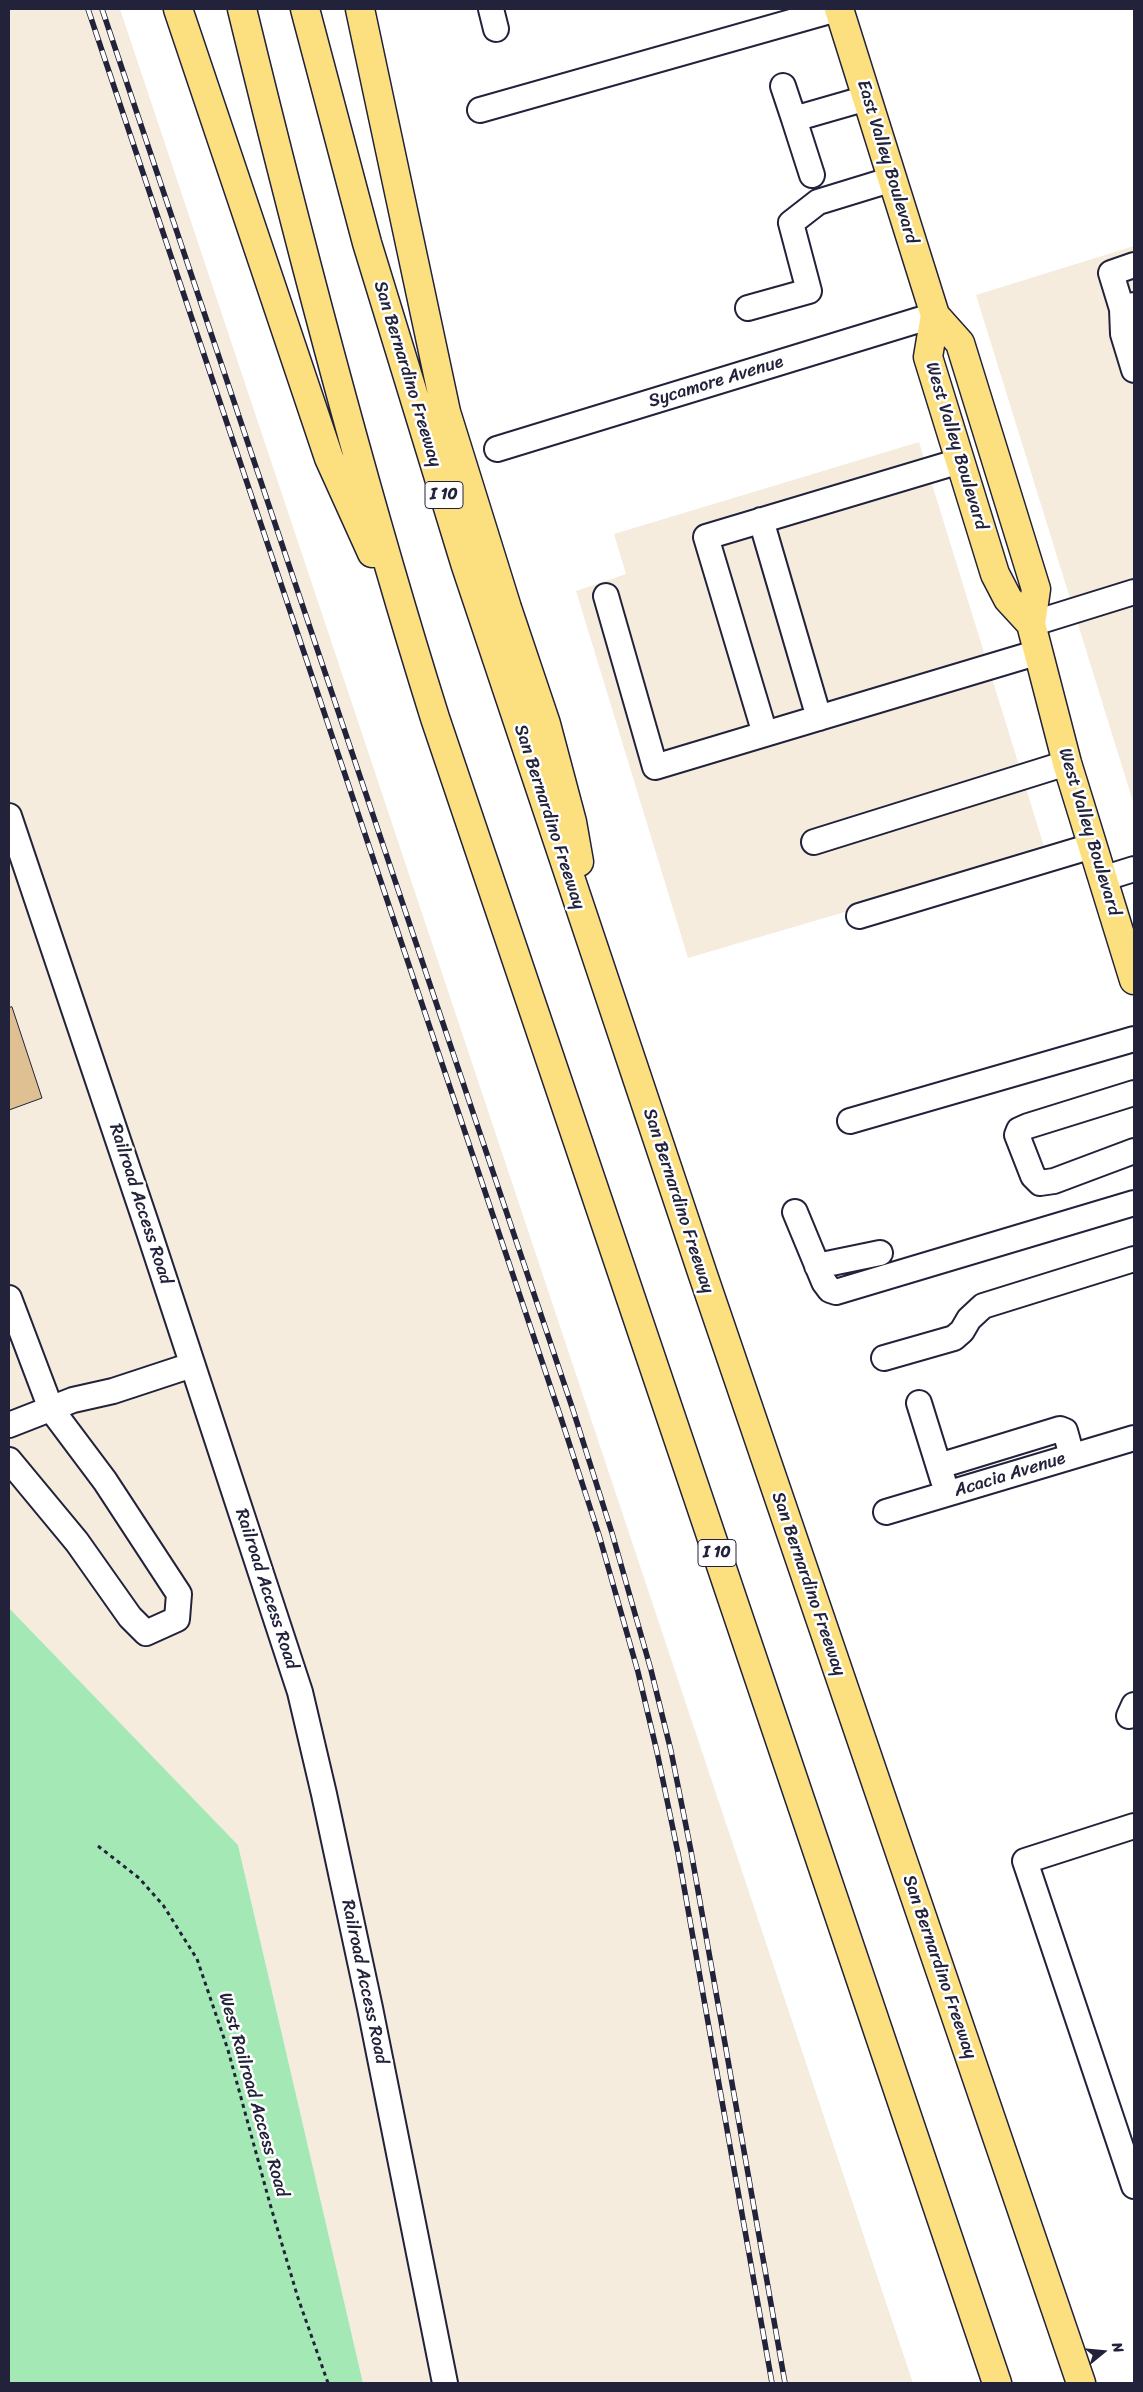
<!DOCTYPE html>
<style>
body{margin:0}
#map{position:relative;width:1143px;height:2392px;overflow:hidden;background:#fff;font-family:Sriracha,sans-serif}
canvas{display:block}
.frame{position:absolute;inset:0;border:10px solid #22223b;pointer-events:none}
.north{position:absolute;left:1078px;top:2327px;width:50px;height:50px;-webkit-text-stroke:4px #fff;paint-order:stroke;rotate:73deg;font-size:14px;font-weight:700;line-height:20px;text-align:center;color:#22223b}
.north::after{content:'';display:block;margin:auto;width:18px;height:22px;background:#22223b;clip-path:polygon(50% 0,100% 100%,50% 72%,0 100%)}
</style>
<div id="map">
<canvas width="1143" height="2392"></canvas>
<div class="frame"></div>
<div class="north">N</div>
</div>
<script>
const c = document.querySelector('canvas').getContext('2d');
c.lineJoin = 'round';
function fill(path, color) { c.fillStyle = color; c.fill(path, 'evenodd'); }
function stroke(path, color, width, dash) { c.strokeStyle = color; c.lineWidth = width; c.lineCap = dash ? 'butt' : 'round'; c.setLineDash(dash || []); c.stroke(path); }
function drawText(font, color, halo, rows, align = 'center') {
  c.font = font + ' Sriracha,sans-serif'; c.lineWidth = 5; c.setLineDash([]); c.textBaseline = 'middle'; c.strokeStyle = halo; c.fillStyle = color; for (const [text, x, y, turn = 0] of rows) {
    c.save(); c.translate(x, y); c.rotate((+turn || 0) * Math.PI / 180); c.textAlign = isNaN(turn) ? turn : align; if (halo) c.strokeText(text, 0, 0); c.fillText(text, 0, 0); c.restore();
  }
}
const built = new Path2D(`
 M9,9H120L913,2383H363L238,1845L9,1608Z
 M1134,246V805L976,295Z
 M919,442L1046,853L688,958L576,591L626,574L614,534Z`);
const green = new Path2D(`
 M9,1608L238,1845L363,2383H9Z`);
const building = new Path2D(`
 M12,1007L42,1098L9,1110V1008Z`);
const path = new Path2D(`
 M98,1846L139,1878L163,1905L197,1959L228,2050L270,2204L298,2298L328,2383`);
const minor = new Path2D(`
 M491,9L496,29
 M783,86L794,119L867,98
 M480,110L837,9
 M794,119L812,175
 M1134,305L1122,309L1123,334L1134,370
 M748,308L809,291L791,223L818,202L893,179
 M1122,309L1111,273L1134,265
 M497,449L935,315
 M960,461L706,537L765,734L1039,652
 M761,520L819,718
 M606,596L655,767L765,734
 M1031,624L1134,592
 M9,816L149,1232L300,1692L324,1794L370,2008L445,2383
 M814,842L1067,763
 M1102,879L1134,869
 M859,916L1092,846
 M1134,1093L1028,1126L1019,1130L1017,1135L1033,1176L1040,1183L1054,1181L1134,1151
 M850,1121L1134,1039
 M795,1212L824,1282L830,1290L836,1292L1134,1203
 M817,1266L880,1253
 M9,1298L51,1409L105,1481L179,1594L177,1619L146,1633L130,1617L77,1542L9,1460
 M884,1358L954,1338L962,1331L969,1319L983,1306L1134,1259
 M919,1403L943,1480
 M9,1425L73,1400L113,1391L192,1365
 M939,1466L1060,1429L1065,1431L1072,1456
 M886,1512L1134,1438
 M1129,1716L1134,1705
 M1134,1826L1025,1861L1134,2186`);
const major = new Path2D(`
 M839,9L935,315L960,343L1036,589L1031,624L1067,763L1134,980
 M935,315L928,357L995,574L1008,599L1031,624`);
const highway = new Path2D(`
 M178,9L329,458L372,553
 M242,9C300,247 362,485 435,718L997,2383
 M305,9L367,243L465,563L703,1275L1081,2383
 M360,9L446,412L507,608L546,724L572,822L579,862`);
const rail = new Path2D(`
 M88,9L560,1415L599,1535L638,1672L657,1752L678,1853L772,2383
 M102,9L573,1410L612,1533L651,1670L671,1751L691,1851L785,2383`);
const shields = [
 [444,495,38],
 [717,1553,38]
];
const shieldNames = [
 ["I 10",444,495],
 ["I 10",717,1553]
];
const streetNames = [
 ["East Valley Boulevard",887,162,73],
 ["San Bernardino Freeway",407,374,73],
 ["Sycamore Avenue",716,382,-17],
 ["West Valley Boulevard",956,446,73],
 ["San Bernardino Freeway",549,817,72],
 ["West Valley Boulevard",1089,832,73],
 ["San Bernardino Freeway",678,1201,72],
 ["Railroad Access Road",140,1204,72],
 ["Acacia Avenue",1010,1475,-17],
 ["San Bernardino Freeway",808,1584,71],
 ["Railroad Access Road",266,1589,72],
 ["San Bernardino Freeway",939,1967,71],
 ["Railroad Access Road",364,1982,78],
 ["West Railroad Access Road",253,2095,74]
];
fill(built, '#f5ecde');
fill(green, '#a4e9b5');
fill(building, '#dfc092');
stroke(building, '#22223b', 1);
stroke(minor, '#22223b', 28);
stroke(major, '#22223b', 31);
stroke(highway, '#22223b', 31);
stroke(path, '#22223b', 3, [4, 4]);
stroke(minor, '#fff', 24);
stroke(major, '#fce080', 28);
stroke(highway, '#fce080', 28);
stroke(rail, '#22223b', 5.5);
stroke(rail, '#fff', 4, [11]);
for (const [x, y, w] of shields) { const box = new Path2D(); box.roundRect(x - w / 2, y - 13.5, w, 27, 4); c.fillStyle = '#fff'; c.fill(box); stroke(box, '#22223b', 1); }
drawText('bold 16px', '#22223b', null, shieldNames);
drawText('18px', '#22223b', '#fff', streetNames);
</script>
